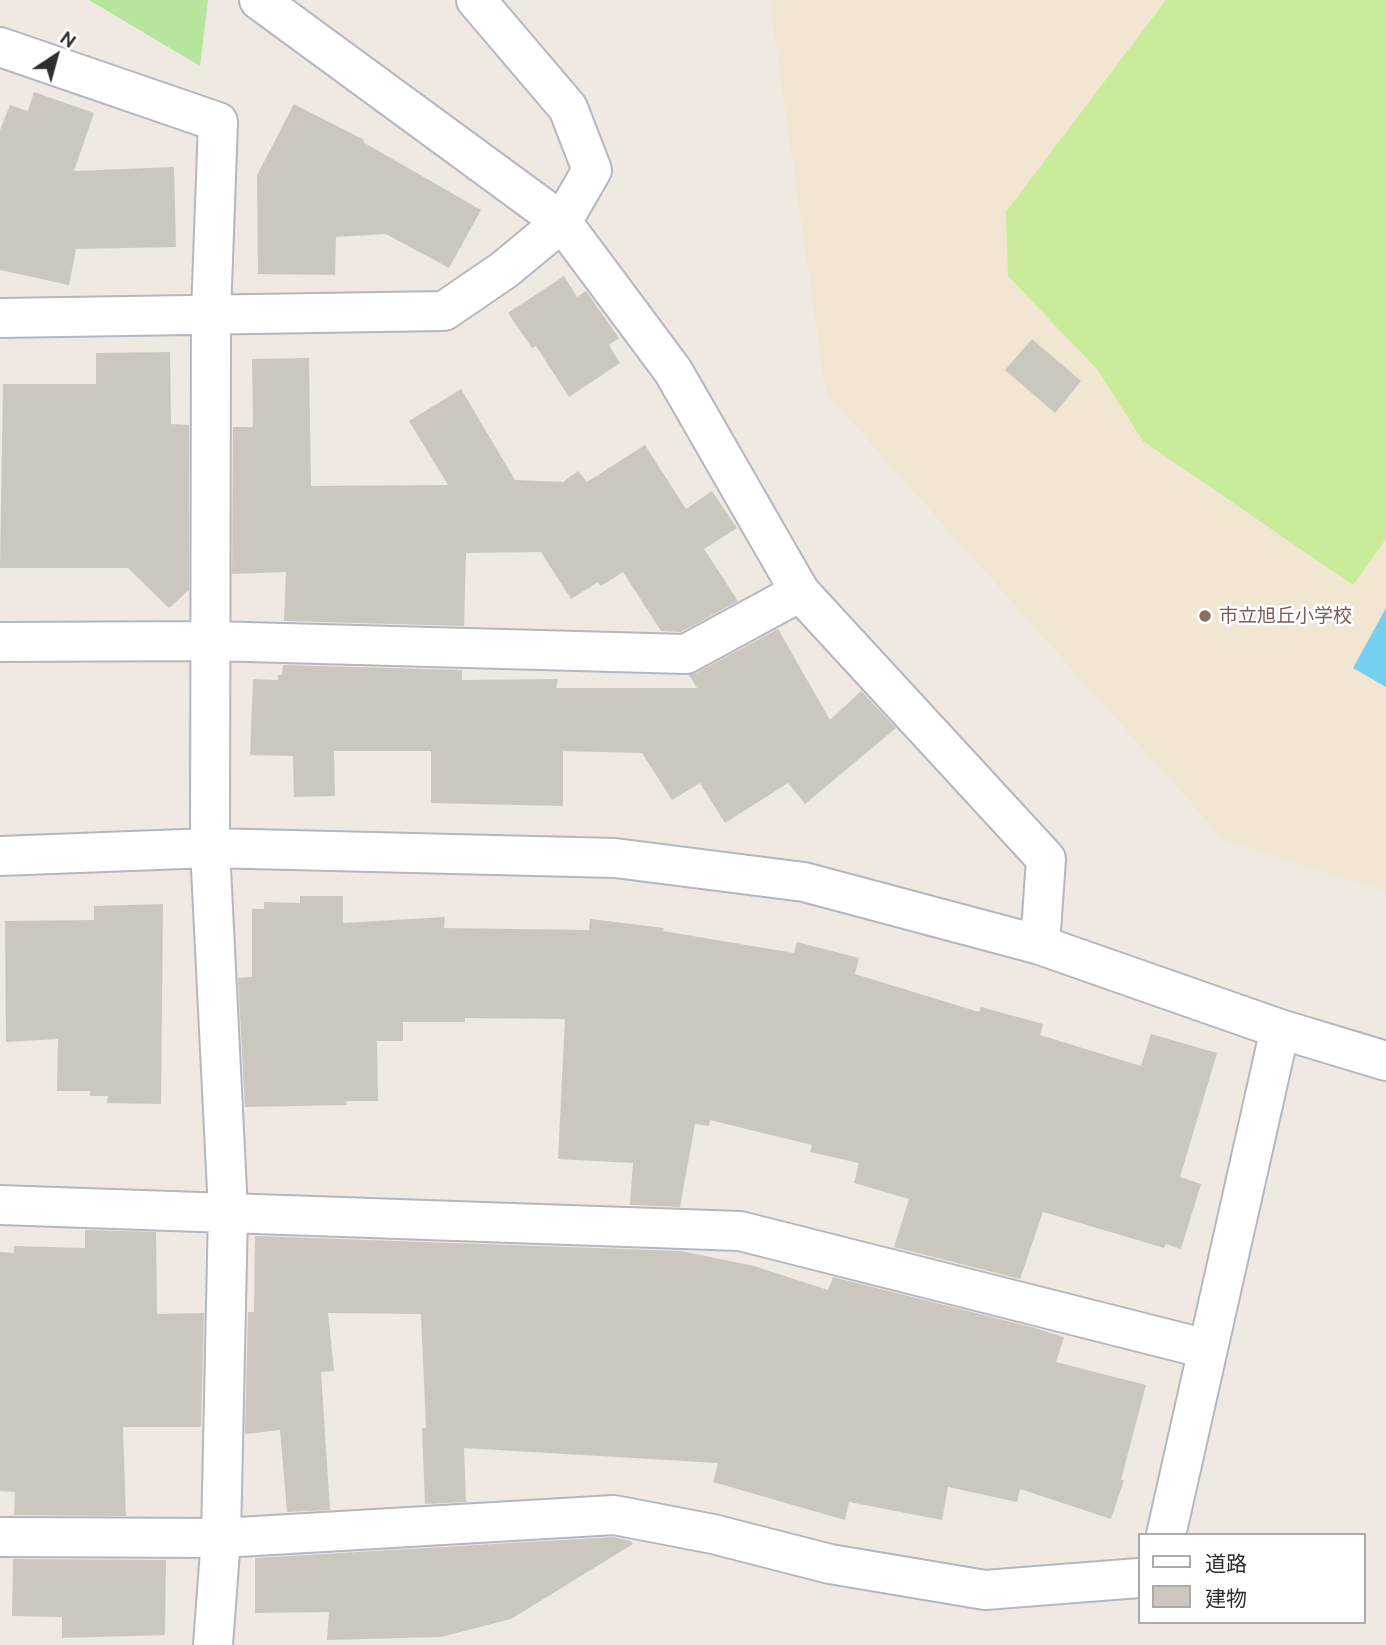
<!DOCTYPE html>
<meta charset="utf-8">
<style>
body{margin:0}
#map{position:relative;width:1386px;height:1645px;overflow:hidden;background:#efe9e1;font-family:Ubuntu,"Noto Sans JP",sans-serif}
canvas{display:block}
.legend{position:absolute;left:1138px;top:1533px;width:228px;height:91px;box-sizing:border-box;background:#fff;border:2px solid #ababab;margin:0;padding:9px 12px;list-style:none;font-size:21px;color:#2e2e2e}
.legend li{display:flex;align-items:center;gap:14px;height:35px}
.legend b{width:35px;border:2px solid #ababab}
.north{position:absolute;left:21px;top:21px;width:70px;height:70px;-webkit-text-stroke:5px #fff;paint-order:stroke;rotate:36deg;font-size:19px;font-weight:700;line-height:28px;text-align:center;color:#2e2e2e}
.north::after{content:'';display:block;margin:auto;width:24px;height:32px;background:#2e2e2e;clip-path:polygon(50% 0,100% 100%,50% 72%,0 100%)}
</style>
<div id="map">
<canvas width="1386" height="1645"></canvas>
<ul class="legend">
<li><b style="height:9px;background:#fff"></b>道路</li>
<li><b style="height:19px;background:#cbc7bf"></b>建物</li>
</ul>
<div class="north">N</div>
</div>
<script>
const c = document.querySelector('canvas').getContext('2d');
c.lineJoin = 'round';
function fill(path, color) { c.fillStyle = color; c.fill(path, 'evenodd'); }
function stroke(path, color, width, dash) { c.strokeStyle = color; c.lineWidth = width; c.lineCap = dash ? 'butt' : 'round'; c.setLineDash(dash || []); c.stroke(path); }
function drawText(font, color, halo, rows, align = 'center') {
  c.font = font + ' Ubuntu,"Noto Sans JP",sans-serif'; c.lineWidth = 5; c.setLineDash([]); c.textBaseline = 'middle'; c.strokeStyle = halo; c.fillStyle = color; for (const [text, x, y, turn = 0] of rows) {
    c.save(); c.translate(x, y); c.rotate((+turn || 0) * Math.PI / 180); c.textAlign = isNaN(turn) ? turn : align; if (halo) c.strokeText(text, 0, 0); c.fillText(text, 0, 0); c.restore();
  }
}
const education = new Path2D(`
 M766,0H1386V891L1224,840L826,393L770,4Z`);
const green = new Path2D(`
 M89,0H208L200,66Z`);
const pitch = new Path2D(`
 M1166,0H1386V539L1353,585L1143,441L1097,369L1008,276L1006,212Z`);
const water = new Path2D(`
 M1386,608V687L1353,668Z`);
const building = new Path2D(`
 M34,92L94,113L74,171L174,167L176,247L76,249L69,285L0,270V130L10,105L28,111Z
 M294,104L364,140L363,142L481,210L449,268L386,234L336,237L335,275L258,274L257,175Z
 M564,276L577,297L586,291L619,338L609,345L620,363L569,397L536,346L532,348L508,313Z
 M1032,339L1081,381L1055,413L1005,370Z
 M170,352L171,424L189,425V590L169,608L128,568H0L3,384H96V353Z
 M309,358L311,486L448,485L409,421L461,389L515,480L563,482L578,471L587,482L645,445L686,509L712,491L737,528L704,549L738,601L681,632L661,631L623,572L601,586L598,582L571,599L541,552L466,553L464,626L284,621L286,572L232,574L233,427H253L252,359Z
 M778,629L830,720L861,691L896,728L805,804L788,783L725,823L700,783L672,800L642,753L563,751V806L431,803V751H334L335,796L294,797L293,756L250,755L253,679L278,680V675H282L283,665L462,670V680L558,679L556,688H697L689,675L696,673Z
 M300,896H343V923L445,917L444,928L589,930L590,919L664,928L663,931L794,953L797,942L859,958L855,974L979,1012L981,1007L1043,1024L1040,1035L1141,1066L1151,1034L1217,1053L1180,1177L1201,1184L1181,1249L1166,1244L1164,1248L1043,1212L1020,1279L894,1247L909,1199L854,1183L859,1163L810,1152L812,1145L710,1120L709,1126L695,1124L680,1207L630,1205L633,1163L558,1159L565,1019L465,1018V1022H403V1041H377L378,1101H346L347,1105L245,1107L238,978L252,977V909H264V902L300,903Z
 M163,904L161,1104L107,1103L108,1096H90V1091H57L58,1039L6,1042L5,921L94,920V906Z
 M85,1230L156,1232L157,1314L204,1313L201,1427H123L126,1516L14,1515L15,1492L0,1491V1252L14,1253V1246L85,1248Z
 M255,1236L681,1251L754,1266L828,1290L833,1277L1035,1328L1064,1337L1056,1362L1146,1385L1121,1480H1124L1111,1519L1020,1489L1017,1502L948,1487L942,1520L849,1502L845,1520L713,1482L718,1463L464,1448L466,1502L425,1504L422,1428H426L421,1314L328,1313L334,1371L321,1372L330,1510L287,1512L280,1430L245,1434L248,1312H254Z
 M613,1537L631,1541L633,1544L511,1619L441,1637L327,1640L329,1612L255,1613V1558Z
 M13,1559L166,1560L165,1635L62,1638V1617L12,1616Z`);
const minor = new Path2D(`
 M259,0L562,222L673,371L800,592L1046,859L1040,945
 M0,47L218,122L211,314L210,848L228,1211L221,1538L213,1645
 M0,318L444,311L504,270L562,222L592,170L568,108L476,0
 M0,642L211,641L686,654L800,592
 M0,856L210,848L615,858L804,882L1040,945L1280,1029L1386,1061
 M0,1205L740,1231L1207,1349
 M1166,1535L1280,1029
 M0,1537L221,1538L614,1515L713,1534L830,1564L985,1590L1139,1578`);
const markers = [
 [1205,616,7,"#8d6e63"]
];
const educationNames = [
 ["市立旭丘小学校",1219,616]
];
fill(education, '#f0e6d1');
fill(green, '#b6e59e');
fill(pitch, '#c9ec9a');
fill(water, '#75cff0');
fill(building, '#cbc7bf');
stroke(minor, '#b4b7c1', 42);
stroke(minor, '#fff', 38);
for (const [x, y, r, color] of markers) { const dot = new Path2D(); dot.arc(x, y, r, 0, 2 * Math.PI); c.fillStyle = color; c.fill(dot); stroke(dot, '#fff', 2.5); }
drawText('19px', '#785e54', '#fff', educationNames, 'left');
</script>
